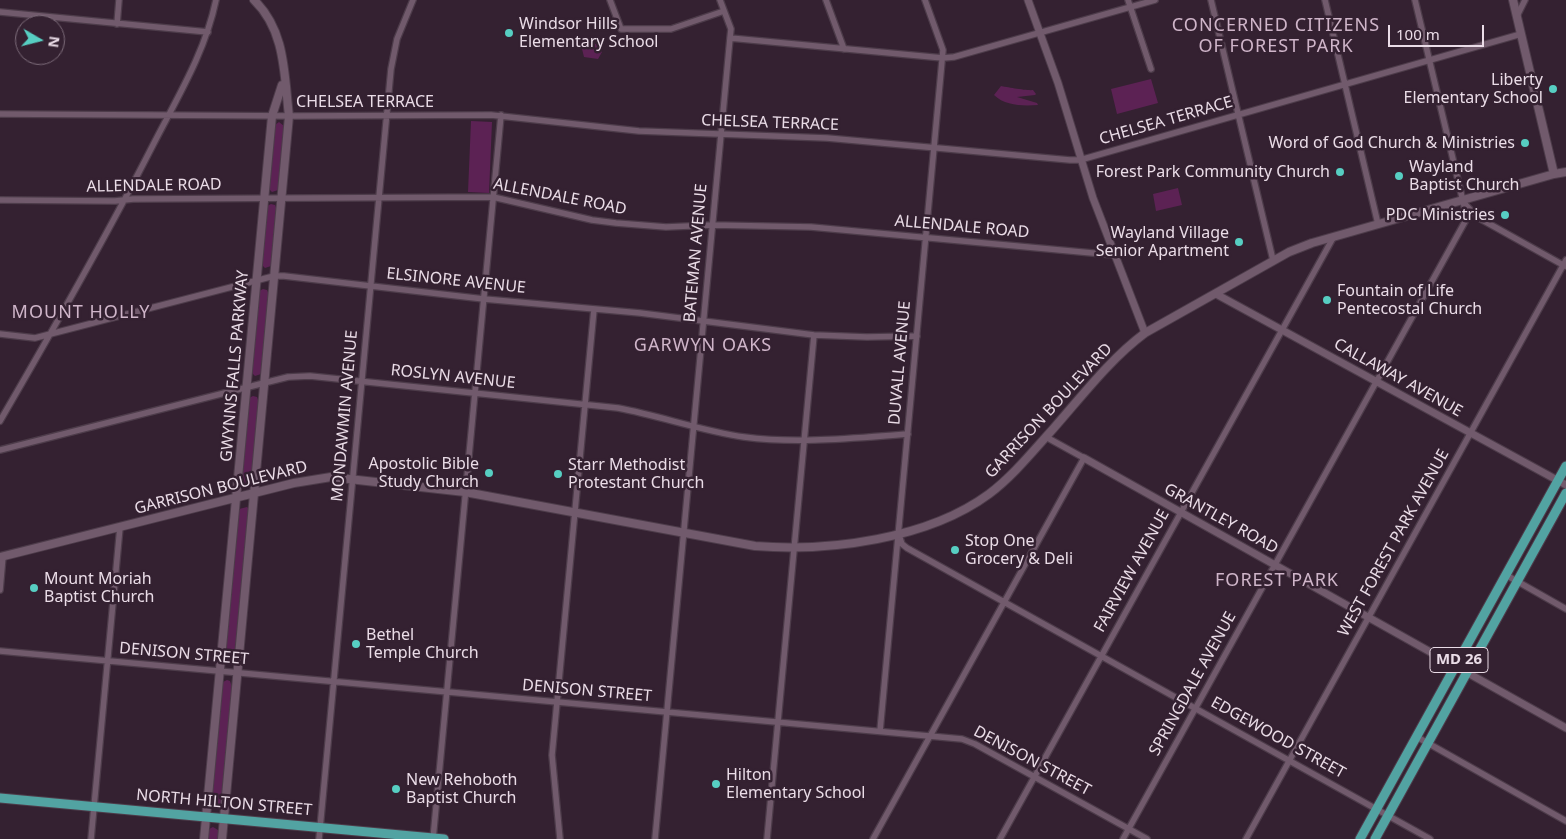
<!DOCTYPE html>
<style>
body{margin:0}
#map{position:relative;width:1566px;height:839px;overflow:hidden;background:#342131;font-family:"Noto Sans",sans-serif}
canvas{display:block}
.north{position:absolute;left:15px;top:15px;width:50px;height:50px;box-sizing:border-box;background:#342131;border:1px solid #7d6c7a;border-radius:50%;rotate:98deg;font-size:14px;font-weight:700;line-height:20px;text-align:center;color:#eadce7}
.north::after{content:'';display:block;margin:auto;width:18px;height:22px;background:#57cec2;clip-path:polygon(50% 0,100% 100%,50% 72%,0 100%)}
.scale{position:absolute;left:1388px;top:25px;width:96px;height:22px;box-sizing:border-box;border:2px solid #eadce7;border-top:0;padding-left:6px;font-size:15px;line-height:18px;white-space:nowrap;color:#eadce7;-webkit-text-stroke:4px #342131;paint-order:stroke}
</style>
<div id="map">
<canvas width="1566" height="839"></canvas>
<div class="north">N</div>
<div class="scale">100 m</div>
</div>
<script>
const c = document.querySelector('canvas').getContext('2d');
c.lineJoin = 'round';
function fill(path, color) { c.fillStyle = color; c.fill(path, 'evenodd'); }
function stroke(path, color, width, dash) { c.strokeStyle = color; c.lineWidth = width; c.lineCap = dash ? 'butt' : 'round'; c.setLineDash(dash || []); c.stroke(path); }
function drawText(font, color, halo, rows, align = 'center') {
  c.font = font + ' "Noto Sans",sans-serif'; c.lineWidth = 5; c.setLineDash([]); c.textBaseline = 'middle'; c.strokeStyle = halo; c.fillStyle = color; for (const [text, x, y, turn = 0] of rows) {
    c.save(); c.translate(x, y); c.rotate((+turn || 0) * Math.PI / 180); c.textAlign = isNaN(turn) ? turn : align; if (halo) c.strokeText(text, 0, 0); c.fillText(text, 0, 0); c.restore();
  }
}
const green = new Path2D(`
 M598,43L602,52L598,59L584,57L582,49Z
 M1151,79L1158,103L1117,114L1111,89Z
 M1001,86C1006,87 1028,91 1033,90L1036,94L1035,95L1017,97L1037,103L1038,105C1023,106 1005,106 994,95Z
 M471,121L492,122L489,193L468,192Z
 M279,122L284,126L280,187L278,190L272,192L268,188L275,125Z
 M1178,188L1182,205L1156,211L1153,194Z
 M271,204L275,205L277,210L272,263L271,266L265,268L261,264L267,206Z
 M263,289L267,290L269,295L262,371L261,374L255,376L251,372L259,291Z
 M253,396L257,397L259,403L252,478L251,481L245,483L241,479L248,401L249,398Z
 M247,507L249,509L235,659L233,662L226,661L224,659L238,511L239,509Z
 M227,680L230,681L232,687L222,803L221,806L215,808L211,804L222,686L223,682Z
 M213,827L218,830V839H207L209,829Z`);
const minor = new Path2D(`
 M610,0L621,29H671L724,11
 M826,0L844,49
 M1128,0L1151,69
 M1211,0L1273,260
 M1325,0L1378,224
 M0,12L208,32
 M1517,16L1525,0
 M117,24L119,0
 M730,38L943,58L954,57L1155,0
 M0,114L295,116L491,115L639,131L827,138L1070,160H1080L1521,34
 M0,200L115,201L133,199L493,197L592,220L616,223L666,227L713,225L811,227L1114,255
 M1463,202L1477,217L1565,266
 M0,334L35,338L274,276H284L484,299L640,313L814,335L867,337L917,336
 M0,421C53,330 105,239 153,145C177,98 205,53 216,0
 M0,450L264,383L288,377L310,376L618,408C661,416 702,431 744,437C798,444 853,438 908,434
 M900,538L902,544L907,548L1430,839
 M1506,575L1566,609
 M0,590L3,556
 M0,651L962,739L975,744L1147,839
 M880,731L943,50L925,0
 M1417,737L1566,821
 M91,839L120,527
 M319,839L391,69L397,39L413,0
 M433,839L501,115
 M560,839L552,755L594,309
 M655,839L730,38L731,29L720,0
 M767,839L814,335
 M873,839L1084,458L1046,437
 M1000,839L1333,238
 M1123,839L1467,218L1415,0
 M1246,839L1566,260`);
const tertiary = new Path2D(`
 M1028,0L1058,83L1093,198L1145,333
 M1216,294L1566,485
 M1084,458L1566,728`);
const secondary = new Path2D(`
 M1513,0L1554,174
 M0,557L294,483L331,477L465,492L755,546C829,552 928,539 989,494C1013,476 1033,451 1053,429C1082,396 1110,359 1145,333L1289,252L1312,243L1554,174L1566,172
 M204,839L272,116L282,85
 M222,839L289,116C284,75 286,31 254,0`);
const primary = new Path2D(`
 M0,798L444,839
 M1360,839L1566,466
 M1375,839L1566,493`);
const markers = [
 [509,33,5,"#57cec2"],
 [1553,89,5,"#57cec2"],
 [1525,143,5,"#57cec2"],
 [1340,172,5,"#57cec2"],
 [1399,176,5,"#57cec2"],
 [1505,215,5,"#57cec2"],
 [1239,242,5,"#57cec2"],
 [1327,300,5,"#57cec2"],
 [489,473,5,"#57cec2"],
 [558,474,5,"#57cec2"],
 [955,550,5,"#57cec2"],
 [34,588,5,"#57cec2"],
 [356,644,5,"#57cec2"],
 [716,784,5,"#57cec2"],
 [396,789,5,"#57cec2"]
];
const shields = [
 [1459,660,58]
];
const shieldNames = [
 ["MD 26",1459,660]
];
const poiNames = [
 ["Windsor Hills",519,24],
 ["Elementary School",519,42],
 ["Liberty",1543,80,"right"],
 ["Elementary School",1543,98,"right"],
 ["Word of God Church & Ministries",1515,143,"right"],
 ["Wayland",1409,167],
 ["Baptist Church",1409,185],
 ["Forest Park Community Church",1330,172,"right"],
 ["PDC Ministries",1495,215,"right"],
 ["Wayland Village",1229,233,"right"],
 ["Senior Apartment",1229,251,"right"],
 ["Fountain of Life",1337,291],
 ["Pentecostal Church",1337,309],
 ["Apostolic Bible",479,464,"right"],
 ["Study Church",479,482,"right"],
 ["Starr Methodist",568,465],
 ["Protestant Church",568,483],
 ["Stop One",965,541],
 ["Grocery & Deli",965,559],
 ["Mount Moriah",44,579],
 ["Baptist Church",44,597],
 ["Bethel",366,635],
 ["Temple Church",366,653],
 ["Hilton",726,775],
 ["Elementary School",726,793],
 ["New Rehoboth",406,780],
 ["Baptist Church",406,798]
];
const streetNames = [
 ["CHELSEA TERRACE",365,102],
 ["CHELSEA TERRACE",1166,121,-16],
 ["CHELSEA TERRACE",770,123,2],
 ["ALLENDALE ROAD",154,186,-1],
 ["ALLENDALE ROAD",560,197,11],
 ["ALLENDALE ROAD",962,227,5],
 ["BATEMAN AVENUE",696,253,-85],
 ["ELSINORE AVENUE",456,281,6],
 ["DUVALL AVENUE",900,363,-85],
 ["GWYNNS FALLS PARKWAY",235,366,-85],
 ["ROSLYN AVENUE",453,377,6],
 ["CALLAWAY AVENUE",1398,378,29],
 ["GARRISON BOULEVARD",1049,411,-47],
 ["MONDAWMIN AVENUE",345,416,-85],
 ["GARRISON BOULEVARD",221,488,-14],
 ["GRANTLEY ROAD",1221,519,29],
 ["WEST FOREST PARK AVENUE",1394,543,-61],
 ["FAIRVIEW AVENUE",1132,571,-61],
 ["DENISON STREET",184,654,5],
 ["SPRINGDALE AVENUE",1193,684,-61],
 ["DENISON STREET",587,691,5],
 ["EDGEWOOD STREET",1278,738,29],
 ["DENISON STREET",1032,761,28],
 ["NORTH HILTON STREET",224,803,5]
];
const neighbourhoodNames = [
 ["CONCERNED CITIZENS",1276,26],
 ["OF FOREST PARK",1276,47],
 ["MOUNT HOLLY",81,313],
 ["GARWYN OAKS",703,346],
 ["FOREST PARK",1277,581]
];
fill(green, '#5c2254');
stroke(minor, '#4d3c4a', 8);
stroke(tertiary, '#4d3c4a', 9);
stroke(secondary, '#4d3c4a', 10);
stroke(primary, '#4d3c4a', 11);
stroke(minor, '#715a6c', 5.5);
stroke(tertiary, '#715a6c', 7);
stroke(secondary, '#715a6c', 8);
stroke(primary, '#52a3a2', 9);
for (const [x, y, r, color] of markers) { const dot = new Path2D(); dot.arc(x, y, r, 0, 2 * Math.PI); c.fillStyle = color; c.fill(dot); stroke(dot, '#342131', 2); }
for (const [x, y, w] of shields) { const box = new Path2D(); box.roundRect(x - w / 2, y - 12.5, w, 25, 4); c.fillStyle = '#342131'; c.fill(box); stroke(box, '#eadce7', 1); }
drawText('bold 15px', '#eadce7', null, shieldNames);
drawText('16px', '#eadce7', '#342131', poiNames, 'left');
drawText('16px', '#eadce7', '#342131', streetNames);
c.letterSpacing = '1px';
drawText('18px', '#cfb5c9', '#342131', neighbourhoodNames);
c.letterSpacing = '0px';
</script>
